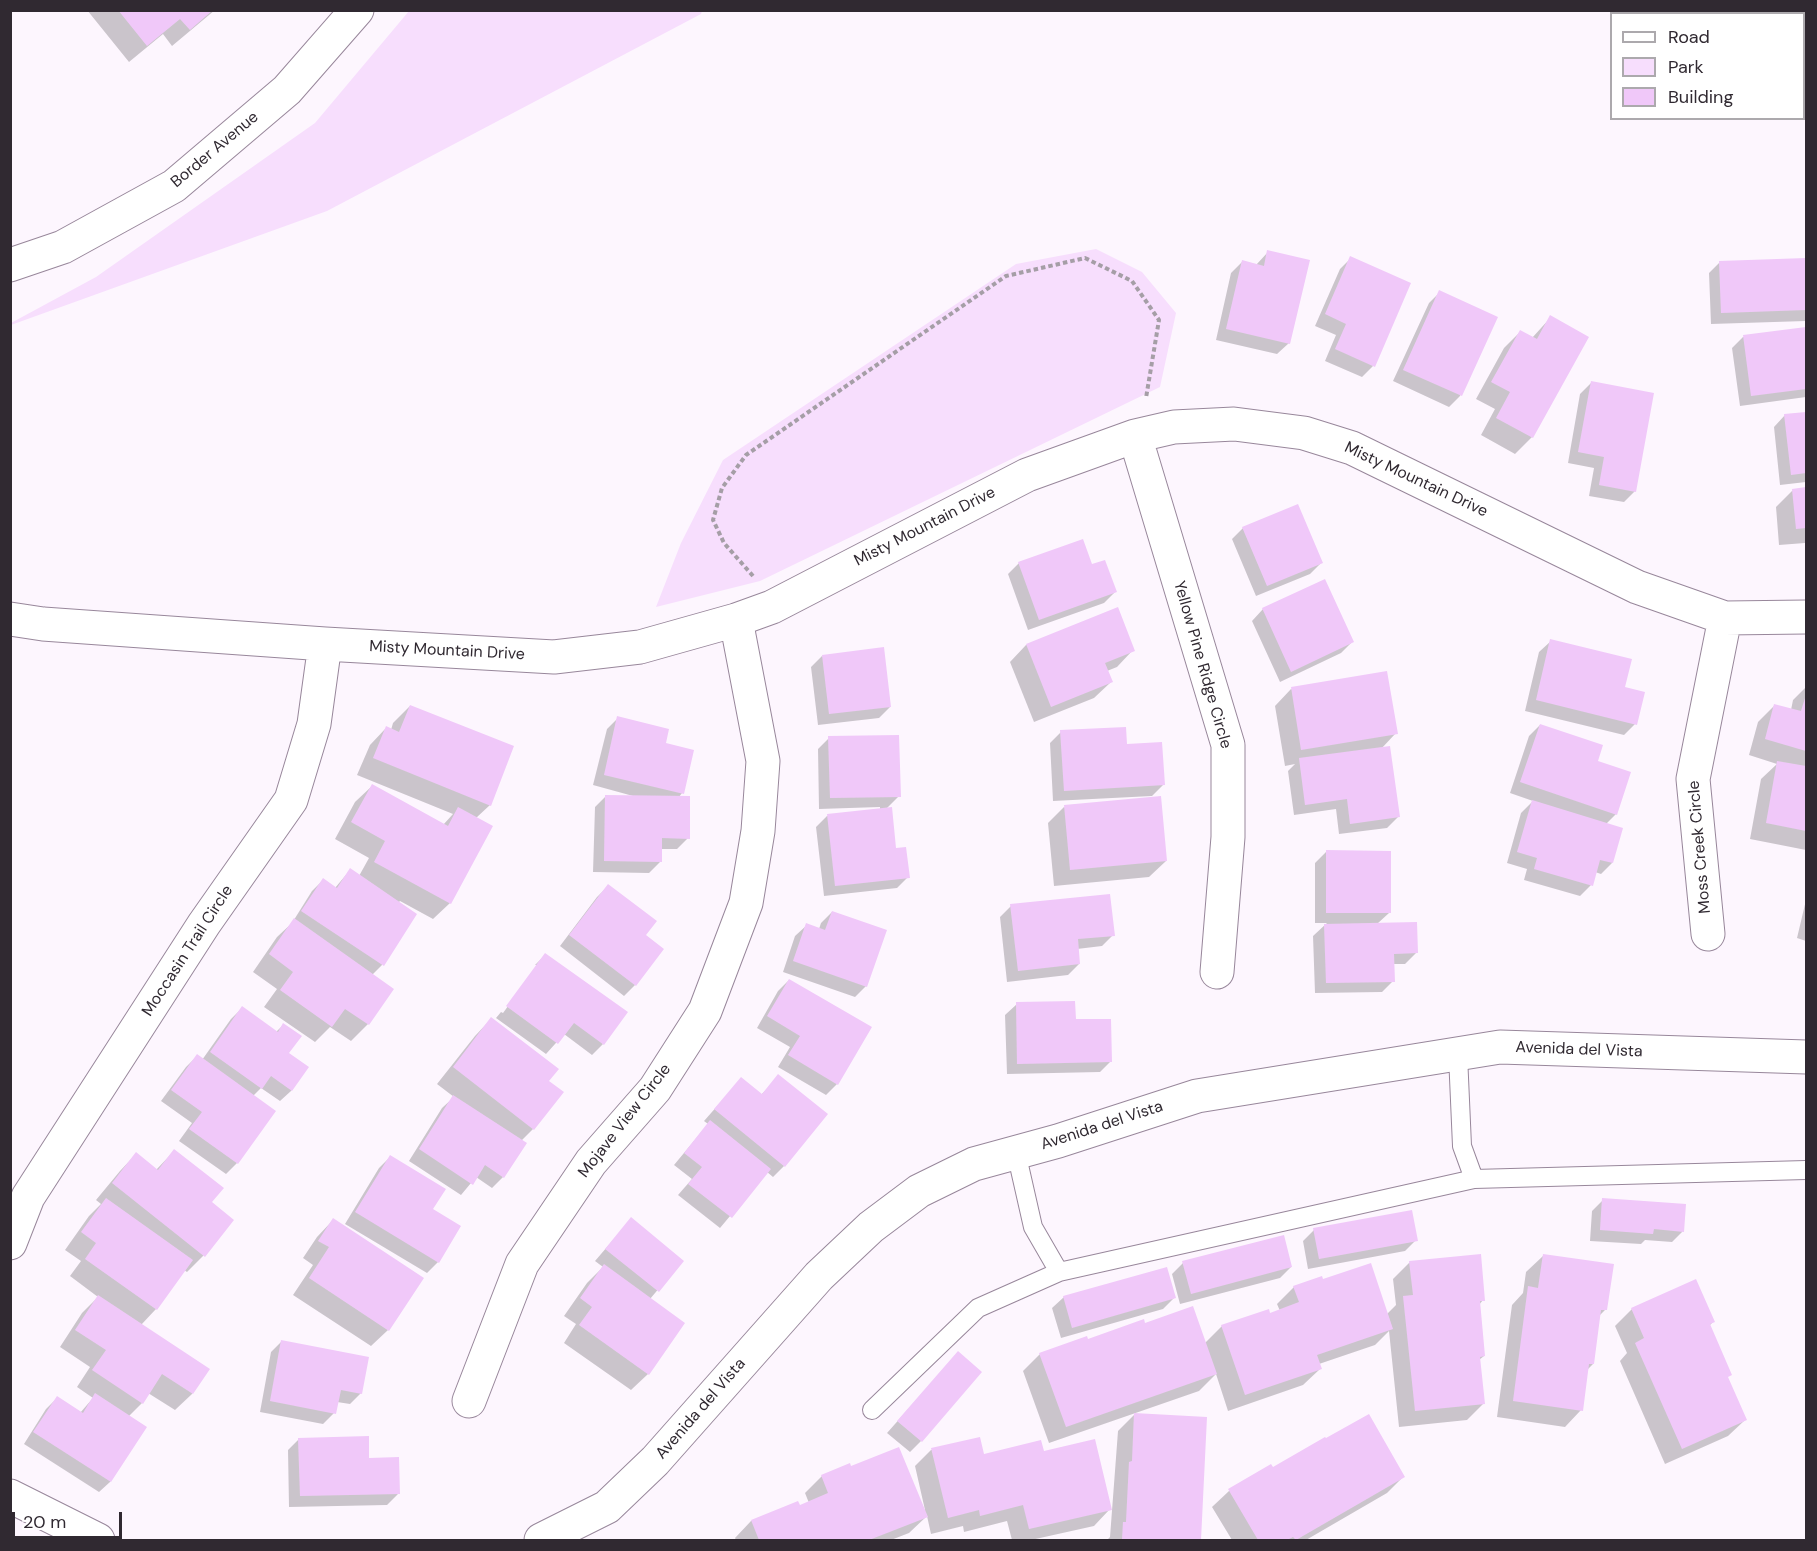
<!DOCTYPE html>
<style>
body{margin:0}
#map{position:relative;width:1817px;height:1551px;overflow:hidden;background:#fdf6fe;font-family:"DM Sans",sans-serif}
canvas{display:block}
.frame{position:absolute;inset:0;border:12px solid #302931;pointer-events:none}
.legend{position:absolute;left:1610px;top:12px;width:195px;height:108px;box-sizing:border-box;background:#fff;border:2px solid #aca9ad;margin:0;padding:8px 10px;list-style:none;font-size:18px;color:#302931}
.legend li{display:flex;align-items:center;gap:12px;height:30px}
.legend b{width:30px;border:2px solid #aca9ad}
.scale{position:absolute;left:12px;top:1512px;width:110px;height:27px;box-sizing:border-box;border:3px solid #302931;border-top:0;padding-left:8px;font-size:18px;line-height:21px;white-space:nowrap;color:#302931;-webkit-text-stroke:4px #fff;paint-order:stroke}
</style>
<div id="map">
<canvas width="1817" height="1551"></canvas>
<div class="frame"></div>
<ul class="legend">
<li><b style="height:8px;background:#fff"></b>Road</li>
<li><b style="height:16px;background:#f7defd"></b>Park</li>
<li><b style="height:16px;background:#f0c8f9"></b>Building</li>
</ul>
<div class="scale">20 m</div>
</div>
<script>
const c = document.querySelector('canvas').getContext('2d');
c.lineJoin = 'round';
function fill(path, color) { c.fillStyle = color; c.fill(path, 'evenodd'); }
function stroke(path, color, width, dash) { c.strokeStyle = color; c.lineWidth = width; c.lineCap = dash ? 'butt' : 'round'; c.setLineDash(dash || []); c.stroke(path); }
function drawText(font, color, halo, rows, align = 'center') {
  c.font = font + ' "DM Sans",sans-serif'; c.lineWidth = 5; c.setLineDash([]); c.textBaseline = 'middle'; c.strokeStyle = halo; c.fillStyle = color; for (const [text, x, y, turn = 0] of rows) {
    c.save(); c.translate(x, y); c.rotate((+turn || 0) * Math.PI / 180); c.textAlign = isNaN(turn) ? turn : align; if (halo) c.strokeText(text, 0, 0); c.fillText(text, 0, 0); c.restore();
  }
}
const green = new Path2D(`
 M409,11H702L701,14L327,211L11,325V323L96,277L315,123Z
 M1096,249L1142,272L1176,313L1160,387L760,581L656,607L681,543L723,460L1016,264Z`);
const shadow = new Path2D(`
 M87,10H215L172,46L163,34L129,62Z
 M1268,252L1289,343L1277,354L1216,340L1231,273L1242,262L1256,265Z
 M1351,258L1373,366L1362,377L1325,361L1336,335L1315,326L1340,269Z
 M1806,259V321L1711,324L1709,273L1720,262Z
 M1440,292L1496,318L1460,396L1449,407L1393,381L1429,303Z
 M1551,317L1587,338L1532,437L1515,454L1481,435L1495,409L1476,399L1504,348L1520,332L1532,338Z
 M1806,328V397L1740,406L1732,348L1743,337Z
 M1591,383L1635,491L1624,502L1589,496L1594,468L1568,463L1580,394Z
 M1806,413V482L1780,485L1774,427L1785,415Z
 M1806,489V553L1805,543L1779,545L1776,507L1793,490Z
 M1243,528L1321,563L1310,574L1256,596L1232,539Z
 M1019,563L1115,592L1104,603L1028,630L1008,574Z
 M1263,609L1352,642L1341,653L1280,682L1252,621Z
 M1551,641L1623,688L1635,724L1624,735L1525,711L1539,652Z
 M1026,645L1133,650L1117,667L1107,671L1111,682L1094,698L1034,722L1010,662Z
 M822,656L890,707L879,718L818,725L811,667Z
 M1806,687V850L1750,839L1761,779L1777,764L1749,755L1758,722L1775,705L1791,710L1793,700Z
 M1291,689L1396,733L1381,749L1398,817L1387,828L1339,834L1336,809L1294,815L1288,771L1295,764L1285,766L1275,706Z
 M410,706L490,805L476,818L450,903L433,919L400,901L398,903L382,965L372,975L392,989L368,1024L351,1041L330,1027L315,1042L264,1007L277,989L253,972L277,937L292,923L312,891L323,880L335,888L350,870L359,876L369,858L335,839L355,802L372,786L443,825L453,814L357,775L370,745L386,728L391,730L393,723Z
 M618,718L664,744L682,793L679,797L688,838L677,849H660V862L649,873L593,872L595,807L606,796H633L593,785L607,729Z
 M1540,725L1596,762L1616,814L1606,824L1612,863L1601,874L1595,872L1591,885L1580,896L1524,880L1527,869L1507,863L1521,813L1533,801L1510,793L1529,736Z
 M1061,732L1125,745L1163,785L1152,796L1053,801L1050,743Z
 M829,738L899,796L886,809L895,849L908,877L897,888L824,896L816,827L827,816L880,810V807L819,809L818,749Z
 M1064,807L1166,861L1149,877L1054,886L1048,823Z
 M1326,852L1389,913L1377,924L1416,953L1405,964H1393V981L1382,992L1315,993L1313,936L1327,923H1315V863Z
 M608,886L644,935L635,985L624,996L560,946L597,897Z
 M1806,900V941L1797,938Z
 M1011,906L1113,935L1102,946L1077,949L1079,964L1068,975L1007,982L1000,917Z
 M832,912L866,986L855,997L783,972L795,936L807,925L819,929L821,923Z
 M545,955L603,1044L592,1055L564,1034L546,1054L496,1018L501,1012L503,1013L538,965H535Z
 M789,980L837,1084L826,1095L778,1067L790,1047L757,1028L778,991Z
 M1017,1004L1074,1021L1111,1061L1100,1072L1007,1074L1005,1015Z
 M242,1008L276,1032L283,1025L287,1054L307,1068L291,1091L280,1101L261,1088L253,1096L274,1112L237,1163L226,1174L179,1141L192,1123L161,1101L186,1067L197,1056L202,1060L231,1019Z
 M491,1019L547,1082L533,1129L521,1141L503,1177L492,1188L476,1177L461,1195L409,1161L442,1108L454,1097L437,1084L475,1036Z
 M779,1076L826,1115L784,1166L773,1177L767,1172L720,1228L678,1195L692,1179L674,1165L708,1124L704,1121L741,1079L761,1095Z
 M174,1151L210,1202L232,1220L203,1256L187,1272L184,1270L156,1309L141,1325L208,1369L192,1394L175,1410L148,1393L142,1403L128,1417L145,1428L110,1482L99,1492L24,1444L46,1409L57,1398L80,1413L93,1398L77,1387L90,1367L60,1347L82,1313L98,1297L70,1276L81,1261L65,1250L89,1216L101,1204L96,1200L120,1171L136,1154L156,1170Z
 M390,1157L431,1210L438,1262L427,1273L345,1224L379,1168Z
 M1603,1200L1683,1231L1672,1242L1645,1240L1641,1244L1590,1241L1592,1211Z
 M631,1219L682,1261L650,1299L648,1374L631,1390L564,1343L576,1324L564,1316L587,1283L603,1267L595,1261Z
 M333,1220L388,1330L371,1346L293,1295L313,1265L303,1258L317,1237Z
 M1314,1230L1416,1240L1405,1251L1308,1269L1303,1241Z
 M1543,1256L1605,1310L1599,1316L1593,1364L1587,1370L1581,1410L1565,1427L1497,1417L1512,1305L1523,1293L1526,1272Z
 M1410,1262L1483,1300L1479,1305L1484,1356L1479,1360L1484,1403L1467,1420L1399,1427L1389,1331L1375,1345L1319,1364L1320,1369L1303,1385L1228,1411L1216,1374L1199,1391L1049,1443L1023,1371L1040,1354L1144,1325L1205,1343L1222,1326L1280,1311L1277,1304L1294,1287L1387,1314L1396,1305L1393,1279Z
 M1183,1263L1291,1267L1280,1278L1180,1304L1172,1274Z
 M1064,1297L1174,1298L1163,1309L1061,1338L1052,1308Z
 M1632,1309L1713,1322L1709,1326L1727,1378L1745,1420L1728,1436L1665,1464L1620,1361L1627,1353L1615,1326Z
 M282,1341L361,1393L350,1404L337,1402L334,1413L323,1424L260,1412L271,1352Z
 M958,1353L921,1441L910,1452L887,1433Z
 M1135,1414L1206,1419L1199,1540H1107L1110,1537L1118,1431Z
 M299,1439L368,1460L398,1494L387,1505L289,1507L288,1450Z
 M979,1439L983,1456L1042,1453L1110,1509L1094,1526L1031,1540H1012L1007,1521L964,1532L963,1526L931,1534L927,1516L909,1533L891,1540H736L735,1538L751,1521L809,1503L805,1493L822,1476L925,1510L915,1466L931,1450Z
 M1271,1466L1272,1469L1403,1477L1387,1493L1306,1540H1232L1212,1507L1229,1491Z`);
const building = new Path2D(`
 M118,10H213L190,30L180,19L147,46Z
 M1267,250L1310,260L1290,344L1226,329L1242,260L1264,266Z
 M1350,256L1411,283L1375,367L1335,349L1346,324L1325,314Z
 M1806,258V310L1721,313L1719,261Z
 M1439,290L1498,317L1462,396L1403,370Z
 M1550,315L1589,337L1533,438L1496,418L1510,392L1491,382L1520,330L1537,339Z
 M1806,327V389L1751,396L1743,335Z
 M1591,381L1654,393L1636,492L1599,485L1604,457L1578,452Z
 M1806,412V473L1791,475L1784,414Z
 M1806,487V528L1796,529L1792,489Z
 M1298,504L1323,563L1267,586L1242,527Z
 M1083,539L1092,564L1105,560L1117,592L1039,620L1018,562Z
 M1325,579L1354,642L1291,672L1262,608Z
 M1118,607L1135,651L1105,663L1113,682L1051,707L1026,644Z
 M1550,639L1632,659L1625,687L1645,692L1637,725L1536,700Z
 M884,647L891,707L829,714L822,655Z
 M1387,671L1398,734L1301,750L1291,687Z
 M1806,695V751L1765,739L1774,704L1801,711Z
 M410,705L514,746L491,806L373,758L386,726L399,732Z
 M617,716L669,729L666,743L694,750L684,794L604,775Z
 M1540,724L1603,745L1598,761L1631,772L1617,815L1520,782Z
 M1126,727L1127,744L1162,742L1165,785L1064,791L1060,730Z
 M899,735L901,797L830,798L828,736Z
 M1390,746L1400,817L1350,824L1347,799L1305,805L1299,758Z
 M1777,761L1806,766V831L1766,823Z
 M372,784L448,826L458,807L493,826L451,904L374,862L385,841L351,822Z
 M605,795L690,796V839L662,838V862L604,861Z
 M1161,796L1167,861L1070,870L1064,805Z
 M1532,800L1623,828L1613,863L1600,860L1593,886L1534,869L1537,858L1517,852Z
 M892,807L896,848L906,847L910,878L835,886L827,814Z
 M1326,850L1391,851V913H1326Z
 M350,868L417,914L384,966L301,911L323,878L337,888Z
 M608,884L657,921L646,935L664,949L636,986L569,935Z
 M1110,894L1115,936L1078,939L1080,964L1018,971L1010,904Z
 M832,911L887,930L867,987L793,961L806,923L825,930Z
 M294,918L394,989L369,1025L345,1009L332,1027L280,990L293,972L269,954Z
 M1417,922L1418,953L1394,954L1395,982L1326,983L1324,924Z
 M545,953L628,1012L604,1045L574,1023L558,1044L506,1006Z
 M789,979L872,1027L838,1085L788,1055L800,1036L767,1016Z
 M1075,1001L1076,1019H1111L1112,1062L1017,1064L1016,1002Z
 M242,1006L278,1032L283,1023L302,1036L289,1053L309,1067L292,1091L271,1076L262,1089L210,1052Z
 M491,1017L559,1069L549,1081L564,1092L534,1130L453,1067Z
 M197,1054L276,1111L238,1164L189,1129L202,1112L171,1090Z
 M778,1074L828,1114L785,1167L714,1109L741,1077L762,1094Z
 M453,1095L527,1143L504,1178L485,1165L473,1185L419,1149Z
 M710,1120L771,1169L732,1218L688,1184L702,1167L684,1153Z
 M174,1149L224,1188L212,1202L234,1220L205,1257L112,1183L136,1152L158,1170Z
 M390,1155L446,1189L433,1209L461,1226L439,1263L355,1212Z
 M106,1198L193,1260L157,1310L85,1259L96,1243L81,1232Z
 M1602,1198L1686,1204L1684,1232L1654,1229L1653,1234L1600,1230Z
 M1412,1210L1418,1241L1319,1259L1313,1228Z
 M631,1217L684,1261L659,1292L605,1249Z
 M333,1218L424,1278L389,1331L309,1278L329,1247L318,1241Z
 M1284,1235L1292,1267L1191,1294L1182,1261Z
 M1481,1254L1485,1301H1480L1485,1356L1480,1357L1485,1404L1415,1411L1403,1296L1413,1295L1409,1261Z
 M1543,1254L1614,1264L1607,1310H1601L1594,1364H1589L1583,1411L1513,1401L1528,1286L1538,1288Z
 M1371,1263L1393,1329L1317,1355L1322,1369L1245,1395L1221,1325L1269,1309L1270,1313L1299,1302L1293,1286L1322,1276L1323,1279Z
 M604,1264L685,1323L649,1375L579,1325L592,1307L580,1298Z
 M1167,1267L1176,1298L1072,1328L1063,1296Z
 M1696,1279L1715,1322L1710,1324L1732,1375L1728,1377L1747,1420L1682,1449L1635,1343L1644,1338L1631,1308Z
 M98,1295L210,1369L193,1394L162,1374L143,1404L92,1370L106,1350L75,1330Z
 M1193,1306L1217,1374L1066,1427L1039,1353L1087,1336L1088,1339L1144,1319L1145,1323Z
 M281,1340L369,1357L362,1394L341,1390L336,1414L270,1401Z
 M958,1351L982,1372L922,1442L897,1421Z
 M95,1393L147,1427L111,1482L33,1432L57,1396L83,1413Z
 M1134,1413L1207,1417L1201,1540H1122L1123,1522H1126L1129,1462L1132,1461Z
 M1369,1414L1405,1477L1296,1540L1293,1537L1287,1540H1258L1228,1489L1271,1464L1273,1467L1325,1437L1326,1438Z
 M369,1436V1458L399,1457L400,1494L300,1496L298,1438Z
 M980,1437L984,1454L1041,1440L1044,1451L1095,1439L1112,1510L1029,1529L1023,1505L980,1516L979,1510L948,1518L931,1448Z
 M899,1447L928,1517L869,1540H759L751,1520L798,1501L800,1505L828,1493L821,1475L850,1463L851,1466Z`);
const path = new Path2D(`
 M753,576L724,543L713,520L722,488L746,455L1006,276L1085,258L1132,281L1159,320L1146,398`);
const service = new Path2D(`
 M1016,1152L1033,1227L1059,1272L1474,1179L1462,1146L1458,1055
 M1474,1179L1806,1170
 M872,1410L978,1308L1059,1272`);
const minor = new Path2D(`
 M1135,436L1228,745V837L1217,972
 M10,619L43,624L325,644L554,657L640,647L736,620L772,607L1027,475L1135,436L1174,427L1234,424L1304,433L1352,448L1637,587L1725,618L1806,617
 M1708,934L1693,779L1725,618
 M10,1243L28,1197L204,924L291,800L314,724L325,644
 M469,1401L522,1264L591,1162L655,1089L705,1011L746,903L758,831L763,761L736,620
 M10,1496L98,1540
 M541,1540L607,1507L655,1461L819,1276L871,1227L919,1191L974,1164L1058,1141L1197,1096L1500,1047L1806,1057`);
const tertiary = new Path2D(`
 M10,265L63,247L174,186L287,90L357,10`);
const streetNames = [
 ["Border Avenue",215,150,-40],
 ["Misty Mountain Drive",1416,480,25],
 ["Misty Mountain Drive",925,527,-27],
 ["Misty Mountain Drive",447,651,3],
 ["Yellow Pine Ridge Circle",1202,665,74],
 ["Moss Creek Circle",1700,847,-95],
 ["Moccasin Trail Circle",188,951,-57],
 ["Avenida del Vista",1579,1050,2],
 ["Mojave View Circle",625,1121,-52],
 ["Avenida del Vista",1102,1126,-18],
 ["Avenida del Vista",701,1409,-49]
];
fill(green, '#f7defd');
fill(shadow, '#0003');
fill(building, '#f0c8f9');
stroke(service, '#98879b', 20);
stroke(minor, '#98879b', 35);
stroke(tertiary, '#98879b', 35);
stroke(path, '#a59ea6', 4, [4.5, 3]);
stroke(service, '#fff', 18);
stroke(minor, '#fff', 33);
stroke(tertiary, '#fff', 33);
drawText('16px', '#302931', '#fff', streetNames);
</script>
